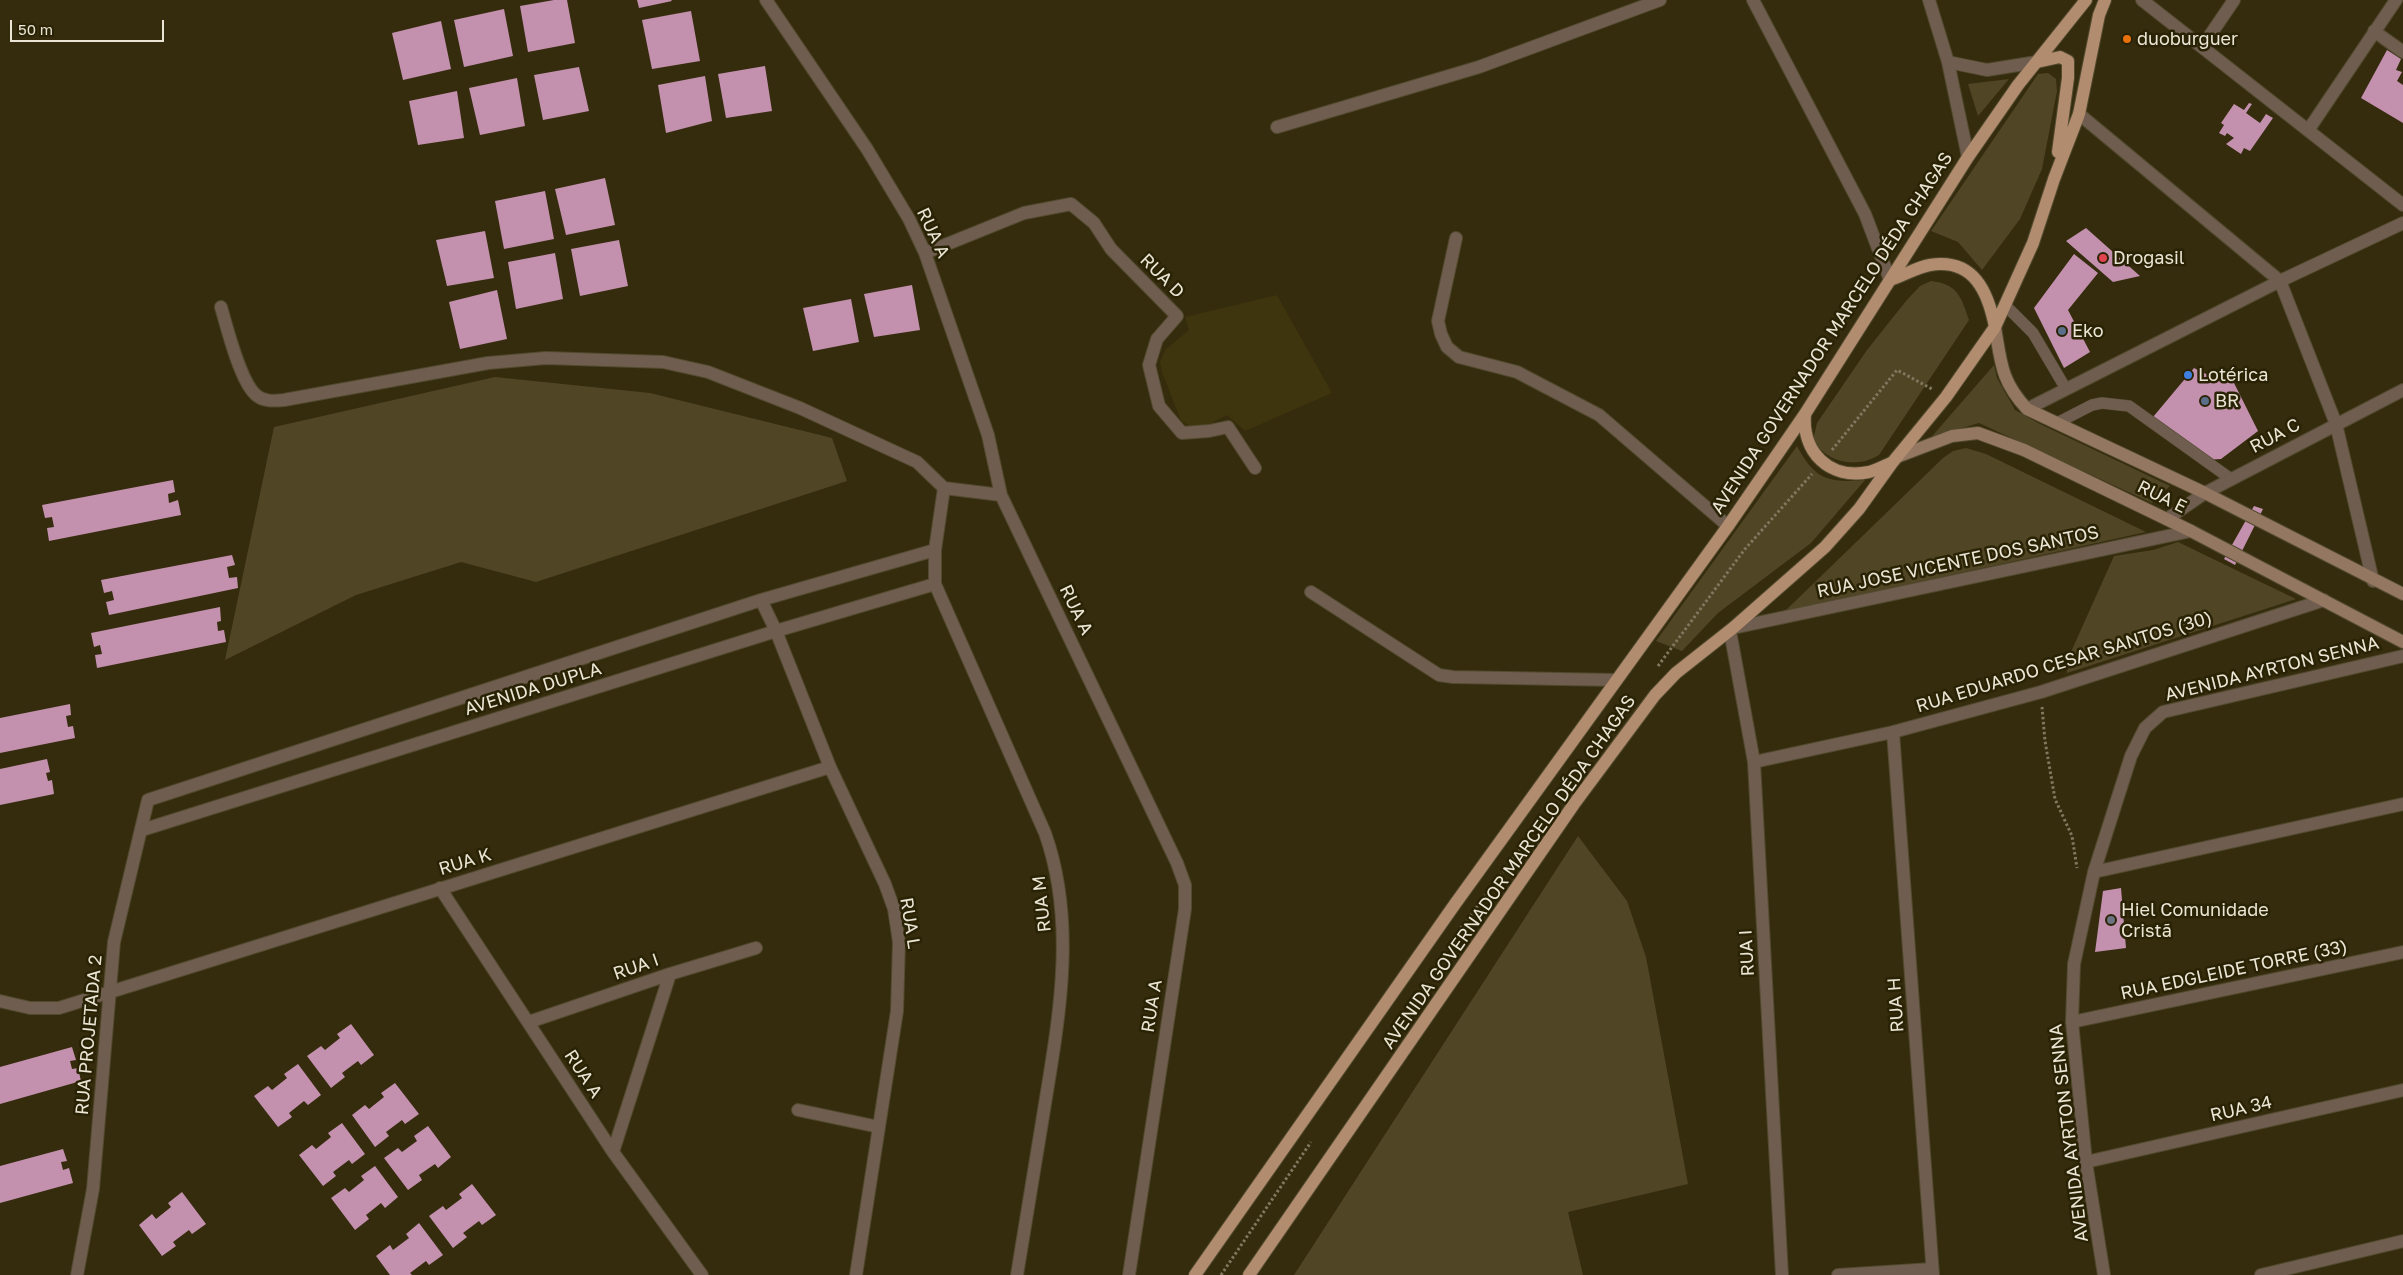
<!DOCTYPE html>
<meta charset="utf-8">
<style>
body{margin:0}
#map{position:relative;width:2403px;height:1275px;overflow:hidden;background:#352c0e;font-family:"Golos Text",sans-serif}
canvas{display:block}
.scale{position:absolute;left:10px;top:20px;width:154px;height:22px;box-sizing:border-box;border:2px solid #eae5d4;border-top:0;padding-left:6px;font-size:15px;line-height:18px;white-space:nowrap;color:#eae5d4;-webkit-text-stroke:4px #2a2204;paint-order:stroke}
</style>
<div id="map">
<canvas width="2403" height="1275"></canvas>
<div class="scale">50 m</div>
</div>
<script>
const c = document.querySelector('canvas').getContext('2d');
c.lineJoin = 'round';
function fill(path, color) { c.fillStyle = color; c.fill(path, 'evenodd'); }
function stroke(path, color, width, dash) { c.strokeStyle = color; c.lineWidth = width; c.lineCap = dash ? 'butt' : 'round'; c.setLineDash(dash || []); c.stroke(path); }
function drawText(font, color, halo, rows, align = 'center') {
  c.font = font + ' "Golos Text",sans-serif'; c.lineWidth = 5; c.setLineDash([]); c.textBaseline = 'middle'; c.strokeStyle = halo; c.fillStyle = color; for (const [text, x, y, turn = 0] of rows) {
    c.save(); c.translate(x, y); c.rotate((+turn || 0) * Math.PI / 180); c.textAlign = isNaN(turn) ? turn : align; if (halo) c.strokeText(text, 0, 0); c.fillText(text, 0, 0); c.restore();
  }
}
const built = new Path2D(`
 M1277,295L1332,393L1245,431L1227,415L1210,424L1193,427L1181,421L1162,372L1160,362L1165,350L1189,330L1185,317Z`);
const green = new Path2D(`
 M2048,73L2056,79L2057,91L2042,169L2020,219L1982,270L1958,242L1931,231L2038,74Z
 M2009,79L1978,116L1968,84Z
 M1931,281C1958,284 1961,297 1969,320L1879,455C1856,469 1827,463 1813,440L1817,423L1867,350L1906,301L1920,286Z
 M1994,365L1997,378L2015,410L2040,424L2170,486L2152,503L1979,423L1955,430L1927,442Z
 M495,377L650,393L832,438L847,481L536,582L461,562L356,595L225,660L274,427Z
 M1797,446C1815,480 1829,483 1865,480L1811,543L1718,613L1682,651L1656,641Z
 M1966,448L1986,454L2146,532L1784,612L1943,458L1953,451Z
 M2178,542L2296,599L2067,673L2066,663L2114,556L2153,550Z
 M1578,836L1627,901L1646,957L1688,1184L1568,1212L1583,1275H1294Z`);
const building = new Path2D(`
 M554,0H567L575,43L528,52L520,6Z
 M637,0H671L672,1L639,8Z
 M504,9L513,56L464,67L454,20Z
 M691,11L700,61L652,69L642,20Z
 M441,21L451,69L403,80L392,33Z
 M2387,50L2401,59L2396,70L2402,72L2397,81L2403,85V123L2361,98Z
 M765,66L772,111L726,118L718,74Z
 M579,67L589,111L543,120L534,75Z
 M705,76L712,121L666,133L658,85Z
 M517,78L525,126L480,135L469,88Z
 M457,91L464,138L418,145L409,101Z
 M2249,103L2252,104L2246,113L2260,123L2266,114L2273,118L2250,151L2244,148L2241,154L2226,144L2234,138L2227,133L2225,136L2219,133L2224,125L2221,123L2234,104L2244,110Z
 M605,178L615,225L566,235L555,189Z
 M545,191L554,239L504,249L495,201Z
 M2086,228L2140,276L2113,282L2066,241Z
 M485,231L494,278L447,286L436,240Z
 M619,240L628,286L580,296L571,249Z
 M555,253L563,299L516,309L508,262Z
 M2074,254L2098,273L2068,310L2090,352L2064,368L2034,308Z
 M912,285L920,330L874,337L864,294Z
 M497,290L507,339L460,349L449,302Z
 M851,299L859,342L813,351L803,308Z
 M2194,368L2218,380L2229,373L2258,431L2221,459L2205,460L2153,417Z
 M173,480L175,492L168,494L169,503L178,500L181,515L49,541L47,528L54,527L52,517L45,518L42,505Z
 M2254,506L2263,509L2235,565L2224,559Z
 M232,555L235,565L227,567L229,578L237,577L238,588L109,615L106,602L114,600L112,591L104,593L101,580Z
 M220,607L221,621L217,622L218,631L224,630L226,642L97,668L95,655L102,654L100,645L94,647L91,633Z
 M70,704L71,715L66,716L68,727L73,726L75,738L0,753V718Z
 M47,759L50,772L46,773L48,781L52,780L54,794L0,805V769Z
 M2121,888L2126,948L2095,952L2103,891Z
 M351,1024L374,1055L361,1065L358,1061L342,1073L345,1077L331,1088L307,1056L321,1046L325,1050L340,1038L337,1034Z
 M72,1047L76,1060L70,1061L72,1069L78,1068L81,1081L0,1104V1067Z
 M298,1064L321,1095L308,1105L304,1101L289,1113L292,1117L278,1127L254,1096L268,1086L272,1090L287,1078L284,1074Z
 M395,1083L419,1114L405,1124L402,1120L386,1132L389,1136L375,1147L352,1115L365,1105L369,1109L384,1097L381,1093Z
 M342,1123L365,1154L352,1164L349,1160L333,1172L336,1176L323,1186L299,1155L312,1145L316,1149L331,1137L328,1133Z
 M428,1126L451,1157L438,1168L435,1164L419,1175L422,1180L408,1190L384,1158L398,1148L402,1152L417,1141L414,1136Z
 M63,1149L67,1161L61,1162L63,1170L69,1168L73,1183L0,1203V1166Z
 M375,1166L398,1197L385,1208L381,1203L366,1215L369,1219L355,1230L331,1198L345,1188L349,1192L364,1180L361,1176Z
 M472,1184L496,1215L482,1225L479,1221L463,1233L467,1237L453,1248L429,1216L443,1206L446,1210L462,1198L459,1194Z
 M182,1192L206,1224L192,1234L189,1230L173,1242L176,1246L162,1256L139,1225L152,1214L156,1219L171,1207L168,1203Z
 M419,1223L443,1255L429,1265L426,1261L410,1273L412,1275H390L376,1256L390,1245L393,1250L409,1238L406,1234Z`);
const path = new Path2D(`
 M1832,450L1897,370L1932,389
 M1658,666L1745,549L1812,474
 M2042,707L2045,741L2055,799L2072,836L2077,868
 M1452,940L1522,847
 M1221,1275L1311,1142`);
const lane = new Path2D(`
 M2005,305L2033,333L2066,389
 M2057,423L2092,405L2102,403L2129,406L2231,479`);
const street = new Path2D(`
 M766,0L867,149L909,219L925,253L988,435L1001,495L1177,863L1185,885V909L1129,1275
 M1753,0L1865,214L1890,280
 M1929,0L1948,62L1968,157
 M2142,0L2403,205
 M2374,31L2403,52
 M2202,47L2234,0
 M1948,62L1987,70L2037,62
 M2079,114L2280,281L2336,424L2373,581
 M1277,127L1479,67L1660,0
 M2309,129L2396,0
 M1456,238L1438,321L1441,334L1447,347L1459,357L1517,372L1599,415L1728,526
 M925,253L1024,213L1071,204L1094,223L1111,249L1177,316L1157,339L1149,365L1159,406L1182,433L1209,431L1228,427L1255,468
 M221,307C227,328 240,380 255,394C263,402 274,401 284,400L488,363L546,358L663,362L708,372L800,408L917,462L944,488L935,550V584L1045,833C1077,923 1059,1018 1044,1110C1035,1165 1026,1220 1017,1275
 M2027,409L2280,281L2403,223
 M944,488L1001,495
 M2167,519L2205,493L2403,390
 M1311,592L1439,675L1453,677L1616,680
 M761,600L776,631L830,767L885,884L894,909L899,942L897,1011L856,1275
 M1733,628L2191,531
 M1730,631L1754,762L1782,1275
 M1893,732L1933,1275
 M1754,762L1893,732L2041,692L2324,600
 M142,830L776,631L935,584
 M2094,872L2403,804
 M440,888L613,1152L702,1275
 M0,1001L30,1008H59L830,767
 M529,1022L670,974L756,948
 M2072,1022L2403,952
 M798,1110L879,1127
 M613,1152L670,974
 M2086,1162L2403,1090
 M77,1275L93,1189L114,942L148,800L761,600L935,550
 M1838,1275L1932,1269
 M2104,1275L2086,1162L2072,1022L2074,964L2094,872L2131,756L2145,728L2163,712L2403,656
 M2261,1275L2403,1241`);
const secondary = new Path2D(`
 M1995,327C2001,363 2001,381 2027,409L2205,493L2403,594
 M1897,457L1952,436L1978,433L2024,450L2191,531L2403,642`);
const primary = new Path2D(`
 M2037,62L2060,57L2068,61V78L2058,152
 M1890,280C1903,276 1917,267 1930,265C1974,258 1988,292 1995,327
 M1805,414C1802,452 1829,480 1869,472C1877,470 1884,466 1891,463
 M1195,1275L1455,904L1728,526L1805,414L1968,157L2018,85L2086,0
 M1249,1275L1574,804L1655,695L1676,673L1733,628L1825,547L1859,509L1892,463L1946,397L1995,327L2033,243L2054,179L2079,114L2099,15L2105,0`);
const markers = [
 [2127,39,5,"#e8710a"],
 [2103,258,5,"#e0444e"],
 [2062,331,5,"#5c6f8a"],
 [2188,375,5,"#3f7fe0"],
 [2205,401,5,"#5c6f8a"],
 [2111,920,5,"#6b7280"]
];
const poiNames = [
 ["duoburguer",2137,39],
 ["Drogasil",2113,258],
 ["Eko",2072,331],
 ["Lotérica",2198,375],
 ["BR",2215,401],
 ["Hiel Comunidade",2121,910],
 ["Cristã",2121,931]
];
const streetNames = [
 ["RUA A",933,233,65],
 ["RUA D",1162,276,45],
 ["AVENIDA GOVERNADOR MARCELO DÉDA CHAGAS",1832,333,-57],
 ["RUA C",2275,436,-28],
 ["RUA E",2162,497,26],
 ["RUA JOSE VICENTE DOS SANTOS",1958,562,-12],
 ["RUA A",1076,610,64],
 ["RUA EDUARDO CESAR SANTOS (30)",2064,662,-17],
 ["AVENIDA AYRTON SENNA",2272,669,-14],
 ["AVENIDA DUPLA",533,689,-17],
 ["RUA K",465,862,-17],
 ["AVENIDA GOVERNADOR MARCELO DÉDA CHAGAS",1509,872,-55],
 ["RUA M",1042,904,-96],
 ["RUA L",910,923,81],
 ["RUA I",1747,953,-93],
 ["RUA I",636,967,-19],
 ["RUA EDGLEIDE TORRE (33)",2234,970,-12],
 ["RUA H",1896,1005,-94],
 ["RUA A",1152,1006,-81],
 ["RUA PROJETADA 2",89,1035,-85],
 ["RUA A",583,1074,57],
 ["RUA 34",2241,1109,-13],
 ["AVENIDA AYRTON SENNA",2069,1133,-97]
];
fill(built, '#3e340d');
fill(green, '#504625');
fill(building, '#c391ae');
stroke(lane, '#524a2e', 12);
stroke(street, '#524a2e', 14);
stroke(secondary, '#524a2e', 14);
stroke(primary, '#524a2e', 14);
stroke(path, '#807960', 3, [2.5, 2.5]);
stroke(lane, '#6f5d4f', 11);
stroke(street, '#6f5d4f', 12);
stroke(secondary, '#947761', 12);
stroke(primary, '#b18c6f', 12);
for (const [x, y, r, color] of markers) { const dot = new Path2D(); dot.arc(x, y, r, 0, 2 * Math.PI); c.fillStyle = color; c.fill(dot); stroke(dot, '#2a2204', 2); }
drawText('18px', '#eae5d4', '#2a2204', poiNames, 'left');
drawText('18px', '#eae5d4', '#2a2204', streetNames);
</script>
